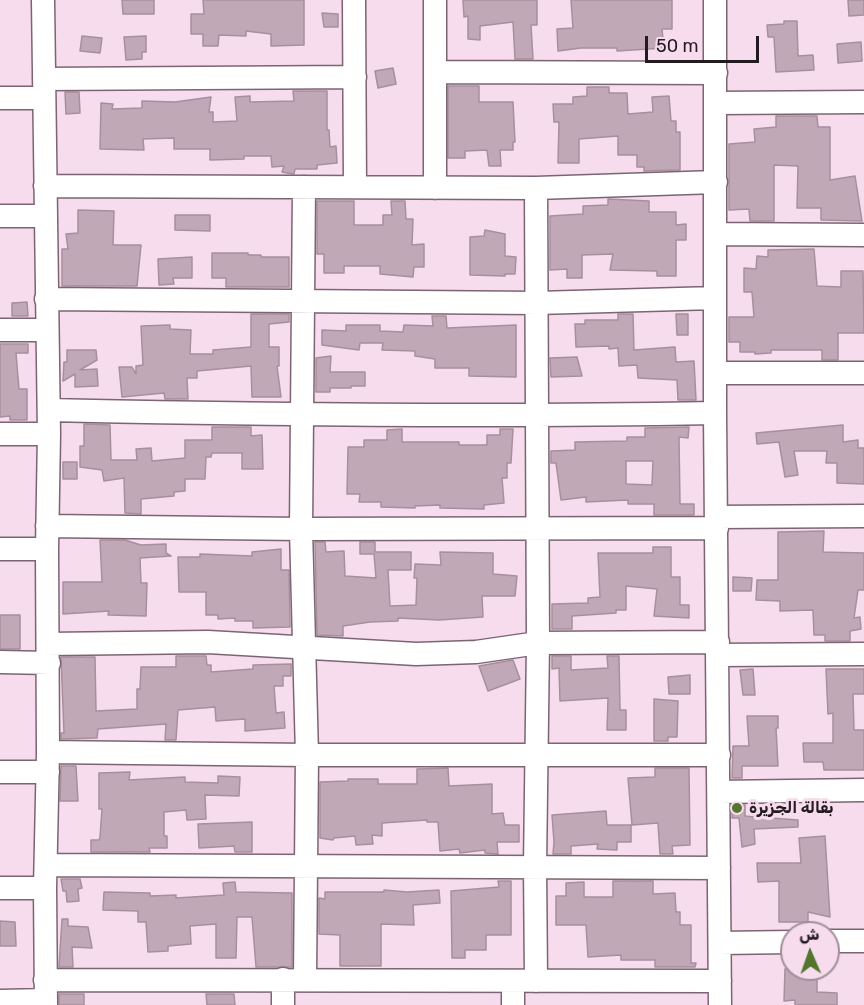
<!DOCTYPE html>
<meta charset="utf-8">
<style>
body{margin:0}
#map{position:relative;width:864px;height:1005px;overflow:hidden;background:#f6dcec;font-family:Rubik,"Noto Sans Arabic",sans-serif}
canvas{display:block}
.north{position:absolute;left:780px;top:921px;width:60px;height:60px;box-sizing:border-box;background:#f6dcec;border:2px solid #a28f9b;border-radius:50%;rotate:358deg;font-size:16px;font-weight:700;line-height:24px;text-align:center;color:#241b21}
.north::after{content:'';display:block;margin:auto;width:21px;height:27px;background:#53752d;clip-path:polygon(50% 0,100% 100%,50% 72%,0 100%)}
.scale{position:absolute;left:645px;top:36px;width:114px;height:27px;box-sizing:border-box;border:3px solid #241b21;border-top:0;padding-left:8px;font-size:18px;line-height:21px;white-space:nowrap;color:#241b21;-webkit-text-stroke:4px #f6dcec;paint-order:stroke}
</style>
<div id="map">
<canvas width="864" height="1005"></canvas>
<div class="north">ش</div>
<div class="scale">50 m</div>
</div>
<script>
const c = document.querySelector('canvas').getContext('2d');
c.lineJoin = 'round';
function fill(path, color) { c.fillStyle = color; c.fill(path, 'evenodd'); }
function stroke(path, color, width, dash) { c.strokeStyle = color; c.lineWidth = width; c.lineCap = dash ? 'butt' : 'round'; c.setLineDash(dash || []); c.stroke(path); }
function drawText(font, color, halo, rows, align = 'center') {
  c.font = font + ' Rubik,"Noto Sans Arabic",sans-serif'; c.lineWidth = 6; c.setLineDash([]); c.textBaseline = 'middle'; c.strokeStyle = halo; c.fillStyle = color; for (const [text, x, y, turn = 0] of rows) {
    c.save(); c.translate(x, y); c.rotate((+turn || 0) * Math.PI / 180); c.textAlign = isNaN(turn) ? turn : align; if (halo) c.strokeText(text, 0, 0); c.fillText(text, 0, 0); c.restore();
  }
}
const building = new Path2D(`
 M122,0H154V14H123Z
 M203,0H304V45L271,46V34L246,31V36L219,35L218,46H203V34H191V14H204Z
 M463,0H537V25H531L533,59H515L513,22L480,26V40L468,39V16L464,17Z
 M571,0H672V29H662L664,48L617,51V48H581L558,51L557,29L573,28Z
 M848,0H864V15L849,16Z
 M322,13L338,14V27H324Z
 M784,21H797L798,56L813,55L814,70L776,72L774,37H768L767,25L784,24Z
 M82,36L102,38L100,53L80,51Z
 M146,36V52H142V59L126,60L124,37Z
 M861,42L862,61L838,63L837,44Z
 M393,68L396,84L378,88L375,71Z
 M448,86H479V102H513L515,142H513V150H500L501,166H489L487,150L465,151V158H448Z
 M587,87H609V93H627L628,114L653,112L652,97L669,96L671,121H676V132H680V170L644,171V167H637V155H618V136L579,139V163H558L559,122H554L553,104H573V97L587,96Z
 M293,91H327V130H329L330,147L336,146L337,163L317,165V169H295L294,174L287,173L282,172L284,166L272,167L271,156H244V159L210,160V149H174V138L143,139L144,150L100,149L101,103L113,104L112,109L142,108V101L175,102L211,97L209,112H213V122L237,121L235,97L250,96V102L294,101Z
 M65,92H79L80,113L66,114Z
 M776,116H817L818,127H830V180L855,176L862,221L821,220V208H797L798,166L774,165V221H750L749,209L729,210V144L755,142L754,129L776,127Z
 M608,199L649,201V212H676V225L686,224V240H676V276H657V271L610,270L613,254L582,255V278H567V269L550,270V216L583,214V206L608,205Z
 M317,201H354V225H383V215H392L391,201H405L406,219H413L412,245L424,244V267H414L413,277L380,274V266H344V273H324V254H317Z
 M78,210L114,211L113,245H141L137,286H62V249H68L66,234L78,233Z
 M175,215H210V231L175,230Z
 M485,230L505,234V256L516,257L515,274H505V276L470,275V237L484,236Z
 M814,249L817,286L841,287V271H863L864,333H838V360H822V350H771V353L755,354V352H740V342H729V317H754L752,292H744V268L756,269L757,256L768,257V250Z
 M212,253H248V255H261V257H289V287H226V278H212Z
 M192,257V278H173L174,284L159,285L158,259Z
 M27,302L28,316H12V303Z
 M251,314H289V322L269,324V347H279V366H277L281,397H252L251,366L197,371V378H187L188,399H165L164,393L122,397L119,367H132L136,374V366L143,365L141,326L170,325V329L191,330L190,354H213V350L251,347Z
 M618,314H633L634,350L675,347L676,362L694,361L696,400H678L677,380L638,378L637,365L619,366L618,348L609,349V346L576,347L575,324H585V320H618Z
 M676,314H688V335H677Z
 M432,316H446L447,328L516,325V377L469,376V368H435V359L415,356V351L382,350L383,343H360L359,350L322,345V330L346,331V325H380V331L403,332L404,325L433,326Z
 M0,344H28V353H16L19,389H27V420H10V416L0,417Z
 M67,350H96L97,360L80,370L97,369L98,386L75,387V374L63,381L64,362H67Z
 M331,356L330,372H365V386H351V388H330V392H316V358Z
 M577,357L582,376L551,377L550,358Z
 M84,424L110,425L111,460H137L136,449L151,448L152,461L185,458V440H212V427H251V436L262,435L263,469H242V453H212L211,457H206L205,479H185V491L174,492V496L141,499V514L125,513L124,478L104,481L102,470L80,467V446H84Z
 M843,425V442L858,440V448H864V484L837,483V463H826L827,451H794L798,475L785,477L779,442L757,444L756,433Z
 M689,427L688,438L679,437L680,504H694V515H654V504H628V500L586,502V497L561,500L556,463H551V451L575,450V442L627,441V437H645V428ZM626,461H653L652,485L626,484Z
 M402,429V442H459V445H487V435H500V429H513L511,463H507V478H502L504,503L484,505V509L440,508V505L415,506V508L381,507V502H359L360,494H347L348,447H364V440H387V430Z
 M63,462H77V479H63Z
 M824,531L823,552L864,553V590H858L854,618L860,617L861,629L850,631V641H825V635H814L813,610L780,611V601L756,600L757,580H778V532Z
 M100,540H125L141,545L166,544V553L171,556L140,558L141,583H147L146,616L108,615L109,611L63,614V582H102Z
 M315,542H325L326,552L344,551L345,576L376,578L374,554H360V542H375V552H411V570H388L390,606L416,605L417,578H414L415,564L441,565L440,552L493,553V574L517,576L515,596H482L483,617L439,620L398,618V621L370,622L343,626V636L317,635Z
 M653,547H671V577H680V605H689V618L654,616L657,589L626,586V610H616V613L572,616V629H552V604L588,603V598L600,597L598,553H653Z
 M281,549V570H289L290,627L253,628V621H235V618L218,619V615H206V592H179L178,557H200V554L252,556V552Z
 M733,577L752,578L751,591H733Z
 M0,615H20V649H0Z
 M176,656H206L207,665H211V672L253,669V665L291,664V676H283V686H274L276,713L284,712L285,728L245,731V719L216,721L215,707L178,710L176,740H165L166,724L98,729L97,738L61,739V733H64L61,657H95L96,711L137,709V689H140L141,667H176Z
 M552,656H571V670L608,668L607,656H619L620,710H626V730H607L608,698L560,701L559,668L552,669Z
 M513,660L520,679L488,691L479,666Z
 M753,669L755,695H743L740,670Z
 M826,669H864V694H853L854,730H864V770H824L823,762H804L803,743H833V713L828,714Z
 M690,675V694H669L668,677Z
 M654,699L678,701L677,737H668V741H654Z
 M747,716H778V728H776L778,766H742V778H732L733,746H749Z
 M61,766H76L78,801H60Z
 M448,768L449,786L492,784V814L503,813L505,825H519V842H497L498,854L485,853V850L460,853L459,849L440,851L438,822H427V820L382,823V836L372,835L373,844L356,845L355,836L334,838L333,840L320,838V782L348,781V779H378V784H417V769Z
 M655,768H689L690,845L672,846L673,854H660L658,823L632,825L628,778L655,777Z
 M130,772L129,780L185,777V782L218,783V776L240,777L239,796L205,795L206,819L187,820L186,810L164,812V836H167V848H149L150,852H91V840H99L100,837L102,809H99V773Z
 M732,805H745V816L798,820V827L754,829L755,844L742,847L739,818H732Z
 M606,811L607,825H631V842H617V850L597,849L598,844L571,846V854H553L554,842L552,815Z
 M252,822V852H235L234,846L199,848L198,824Z
 M825,836L830,917L808,912V922H779V881L758,882L757,863H801L799,838Z
 M61,879H80L82,888L78,889L79,901L67,902L66,891H63Z
 M498,881H511V935H486V950H465V958H452L451,891L499,887Z
 M613,881H653V894L675,893L676,912H680V925H691V963H696L695,967H655V960H621V955L588,957L586,925H556V896H566V883L584,882V897H613Z
 M235,882L236,892L292,893V967H256L252,917H237L236,958H216V924L190,926L191,944L168,946V951L148,952L146,922H138V911L103,910L104,892L150,893V896L176,895V898L224,895L223,883Z
 M384,890L407,892L439,890L440,903L413,905L414,925L381,924V966H340V935L319,934V898L325,899V892H384Z
 M62,919H68V926L88,927L92,948L72,947L73,967H59Z
 M0,921L15,922L16,946H0Z
 M785,969H817V992L837,993V1005H795V1000L784,1001Z
 M59,994H84V1005H59Z
 M206,994H234L235,1005H207Z`);
const minor = new Path2D(`
 M43,0L49,434L47,549L48,752L45,888L46,1005
 M354,0L355,187
 M715,0V413L720,1005
 M435,72L716,73
 M44,79L355,77
 M0,98H44
 M716,103L864,102
 M45,186L536,188L716,182
 M304,187L301,529L307,755L305,979
 M435,188V0
 M536,188L538,643L535,866L536,981
 M0,216H45
 M715,234L864,235
 M46,299L537,303L715,298
 M0,330H47
 M716,373H864
 M49,410C271,415 493,417 715,413
 M0,434H49
 M717,517L864,516
 M47,526L301,529L717,528
 M0,549H47
 M48,644L208,642L416,654L476,652L538,643L718,642
 M718,655L864,654
 M0,662L49,663
 M48,752L307,755H719
 M0,772H48
 M719,792L864,790
 M46,865L719,868
 M0,888H45
 M828,941H864
 M720,943L792,942
 M283,979V1005
 M45,980L720,981
 M0,1001L46,1000
 M513,1005V982`);
const markers = [
 [737,808,6,"#53752d"]
];
const poiNames = [
 ["بقالة الجزيرة",749,808]
];
fill(building, '#c1a8b7');
stroke(building, '#a78f9e', 1.5);
stroke(minor, '#7b6573', 25);
stroke(minor, '#fff', 22);
for (const [x, y, r, color] of markers) { const dot = new Path2D(); dot.arc(x, y, r, 0, 2 * Math.PI); c.fillStyle = color; c.fill(dot); stroke(dot, '#f6dcec', 2); }
drawText('bold 16px', '#241b21', '#f6dcec', poiNames, 'left');
</script>
